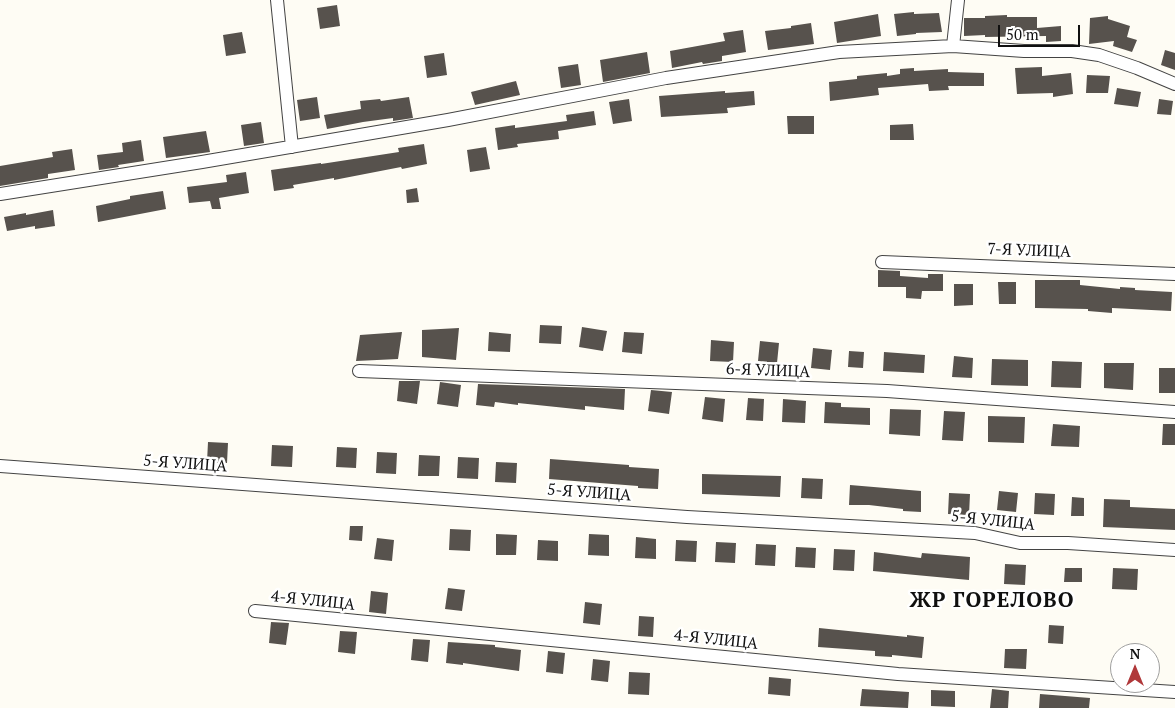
<!DOCTYPE html>
<meta charset="utf-8">
<style>
body{margin:0}
#map{position:relative;width:1175px;height:708px;overflow:hidden;background:#fefcf4;font-family:"PT Serif",serif}
canvas{display:block}
.north{position:absolute;left:1110px;top:643px;width:50px;height:50px;box-sizing:border-box;background:#fff;border:1px solid #9f9f9f;border-radius:50%;rotate:0deg;font-size:14px;font-weight:700;line-height:20px;text-align:center;color:#101010}
.north::after{content:'';display:block;margin:auto;width:18px;height:22px;background:#b0383a;clip-path:polygon(50% 0,100% 100%,50% 72%,0 100%)}
.scale{position:absolute;left:998px;top:25px;width:82px;height:22px;box-sizing:border-box;border:2px solid #101010;border-top:0;padding-left:6px;font-size:15px;line-height:18px;white-space:nowrap;color:#101010;-webkit-text-stroke:4px #fff;paint-order:stroke}
</style>
<div id="map">
<canvas width="1175" height="708"></canvas>
<div class="north">N</div>
<div class="scale">50 m</div>
</div>
<script>
const c = document.querySelector('canvas').getContext('2d');
c.lineJoin = 'round';
function fill(path, color) { c.fillStyle = color; c.fill(path, 'evenodd'); }
function stroke(path, color, width, dash) { c.strokeStyle = color; c.lineWidth = width; c.lineCap = dash ? 'butt' : 'round'; c.setLineDash(dash || []); c.stroke(path); }
function drawText(font, color, halo, rows, align = 'center') {
  c.font = font + ' "PT Serif",serif'; c.lineWidth = 5; c.setLineDash([]); c.textBaseline = 'middle'; c.strokeStyle = halo; c.fillStyle = color; for (const [text, x, y, turn = 0] of rows) {
    c.save(); c.translate(x, y); c.rotate((+turn || 0) * Math.PI / 180); c.textAlign = isNaN(turn) ? turn : align; if (halo) c.strokeText(text, 0, 0); c.fillText(text, 0, 0); c.restore();
  }
}
const building = new Path2D(`
 M337,5L340,26L320,29L317,8Z
 M914,12V14L939,13L942,32L916,33V34L897,36L894,14Z
 M878,14L881,36L837,43L834,22Z
 M1007,15V17H1037V28L1061,26V41L1046,42V36L985,37V35L964,36V18H985V16Z
 M1108,16V19L1130,26L1127,37L1137,40L1132,52L1113,46L1114,41L1089,44L1090,18Z
 M811,23L814,44L768,50L765,31L791,28V26Z
 M743,30L746,52L722,56V61L703,64L702,62L672,68L670,51L725,41L723,33Z
 M242,32L246,53L226,56L223,35Z
 M1165,50L1175,53V70L1161,65Z
 M647,52L650,73L603,82L600,60Z
 M444,53L447,75L427,78L424,56Z
 M578,64L581,85L561,88L558,67Z
 M1042,67V76L1071,73L1073,94L1053,97V93L1017,94L1015,68Z
 M914,68V71L948,69V72L984,73V86H948L949,90L929,91L928,84L878,88L879,95L830,101L829,82L857,79V76L887,73V76L900,74V69Z
 M1087,75L1110,76L1108,93H1086Z
 M516,81L520,95L475,105L471,92Z
 M1117,88L1141,92L1138,107L1114,104Z
 M725,91V93L754,91L755,105L727,108L728,113L661,117L659,96Z
 M317,97L320,118L300,121L297,100Z
 M409,97L413,118L393,121V118L363,122L327,129L324,115L361,109L360,101L380,99L381,101Z
 M629,99L632,121L613,124L609,102Z
 M1159,99L1173,101L1171,115L1157,114Z
 M594,111L596,125L558,131L559,139L517,144L518,147L498,150L495,128L515,125V128L567,121L566,115Z
 M787,116H814V134H788Z
 M261,122L264,143L244,146L241,125Z
 M913,124L914,140H890V125Z
 M206,131L210,152L166,158L163,137Z
 M141,140L144,161L118,165L119,167L99,170L97,155L123,152L122,143Z
 M424,144L427,164L402,169L401,167L334,180V178L293,185L294,188L274,191L271,170L321,163V164L399,152L398,148Z
 M486,147L490,169L470,172L467,150Z
 M72,149L75,170L48,174V178L0,186V166L53,157L52,152Z
 M246,172L249,193L219,198L221,209H212L210,201L189,203L187,187L227,182L226,175Z
 M417,188L419,202L407,203L406,190Z
 M163,191L166,209L98,222L96,206L130,199V196Z
 M53,210L55,226L35,229V226L7,231L4,217L26,213V215Z
 M878,270L900,271V276L928,278V274H943V291H922L921,299L906,298V287H878Z
 M1035,280H1080V285L1120,289V287L1135,288V290L1172,292L1171,311L1112,308V313L1088,311V309L1035,308Z
 M998,282H1016V304H999Z
 M954,284H973V305L954,306Z
 M540,325L562,326L561,344L539,343Z
 M582,327L607,331L603,351L579,347Z
 M459,328L456,360L422,357V330Z
 M402,332L398,359L356,361L360,335Z
 M489,332L511,334L510,352L488,351Z
 M624,332L644,333L642,354L622,352Z
 M711,340L734,342L733,362L710,361Z
 M760,341L779,343L777,363L758,361Z
 M813,348L832,350L830,370L811,368Z
 M849,351L864,352L863,368L848,367Z
 M884,352L925,355L924,373L883,371Z
 M954,356L973,358L972,378L952,377Z
 M992,359L1028,360V386L991,385Z
 M1052,361L1082,362L1081,388L1051,387Z
 M1104,363H1134L1133,390L1104,388Z
 M1159,368H1175V393H1159Z
 M399,381H420L417,404L397,401Z
 M440,382L461,385L458,407L437,404Z
 M478,384L625,389L624,410L585,406V410L518,403V405L495,402L494,407L476,405Z
 M651,390L672,392L669,414L648,411Z
 M705,397L725,399L723,422L702,419Z
 M748,398L764,399L763,421L746,420Z
 M783,399L806,401L805,423L782,422Z
 M825,402L841,403V407L870,408V425L824,423Z
 M890,409L921,410L920,436L889,434Z
 M944,411L965,412L963,441L942,440Z
 M988,416L1025,417L1024,443L988,442Z
 M1053,424L1080,426L1079,447L1051,446Z
 M1163,424H1175V445H1162Z
 M208,442L228,443L227,463L207,462Z
 M272,445L293,446L292,467L271,466Z
 M337,447L357,448L356,468L336,467Z
 M377,452L397,453L396,474L376,473Z
 M419,455L440,456L439,476H418Z
 M458,457L479,458L478,479L457,478Z
 M550,459L629,465V467L659,469L658,489L638,488V486L549,479Z
 M496,462L517,463L516,483L495,482Z
 M702,474L781,476L780,497L702,494Z
 M802,478L823,479L822,499L801,498Z
 M850,485L921,491V512L903,511V509L869,505H849Z
 M999,491L1018,493L1016,512L997,510Z
 M949,493L970,494L969,515L948,514Z
 M1035,493L1055,494L1054,515L1034,514Z
 M1072,497L1084,498V516H1071Z
 M1104,499L1130,500V507L1175,509V530L1103,527Z
 M350,526H363L362,541L349,540Z
 M450,529L471,530L470,551L449,550Z
 M496,534L517,535L516,555H496Z
 M589,534L609,535V556L588,555Z
 M636,537L656,539V559L635,558Z
 M377,538L394,540L392,561L374,559Z
 M538,540L558,541V561L537,560Z
 M676,540L697,541L696,562L675,561Z
 M716,542L736,543L735,563L715,562Z
 M756,544L776,545L775,566L755,565Z
 M796,547L816,548L815,568L795,567Z
 M834,549L855,550L854,571L833,570Z
 M874,552L921,558L922,553L970,557L969,580L873,571Z
 M1005,564L1026,565L1025,585L1004,584Z
 M1065,568H1082V582H1064Z
 M1113,568L1138,569L1137,590L1112,589Z
 M448,588L465,590L462,611L445,609Z
 M371,591L388,593L386,614L369,612Z
 M585,602L602,604L600,625L583,623Z
 M639,616L654,617L653,637L638,636Z
 M271,622L289,623L286,645L269,643Z
 M1049,625L1064,626L1063,644L1048,643Z
 M819,628L907,637V635L924,637L922,658L892,655V657L875,656V651L818,647Z
 M340,631L357,632L355,654L338,652Z
 M413,639L430,640L428,662L411,660Z
 M448,642L495,645V647L521,650L519,671L463,663V665L446,663Z
 M1005,649H1027L1026,669L1004,668Z
 M548,651L565,653L563,674L546,672Z
 M593,659L610,661L608,682L591,680Z
 M629,672L650,673L649,695L628,694Z
 M769,677L791,679L790,696L768,694Z
 M862,689L909,692L908,708L860,706Z
 M992,689L1009,691L1008,708H990Z
 M931,690L955,691V707L931,706Z
 M1040,694L1090,698L1089,708H1039Z`);
const minor = new Path2D(`
 M277,0L292,147
 M953,46L958,0
 M0,194L202,162L448,120L666,78L839,52L953,46L1024,51H1072L1099,55L1137,68L1175,84
 M882,262L1175,274
 M359,371L887,391L1175,412
 M0,466L687,517L975,533L1020,543H1068L1175,550
 M255,611L898,674L1175,692`);
const streetNames = [
 ["7-Я УЛИЦА",1029,251,2],
 ["6-Я УЛИЦА",768,371,2],
 ["5-Я УЛИЦА",185,464,4],
 ["5-Я УЛИЦА",589,493,4],
 ["5-Я УЛИЦА",993,521,6],
 ["4-Я УЛИЦА",313,601,6],
 ["4-Я УЛИЦА",716,640,6]
];
const districtNames = [
 ["ЖР ГОРЕЛОВО",992,601]
];
fill(building, '#57524d');
stroke(minor, '#434343', 14);
stroke(minor, '#fff', 12);
drawText('16px', '#101010', '#fff', streetNames);
c.letterSpacing = '1px';
drawText('bold 21px', '#101010', '#fff', districtNames);
c.letterSpacing = '0px';
</script>
